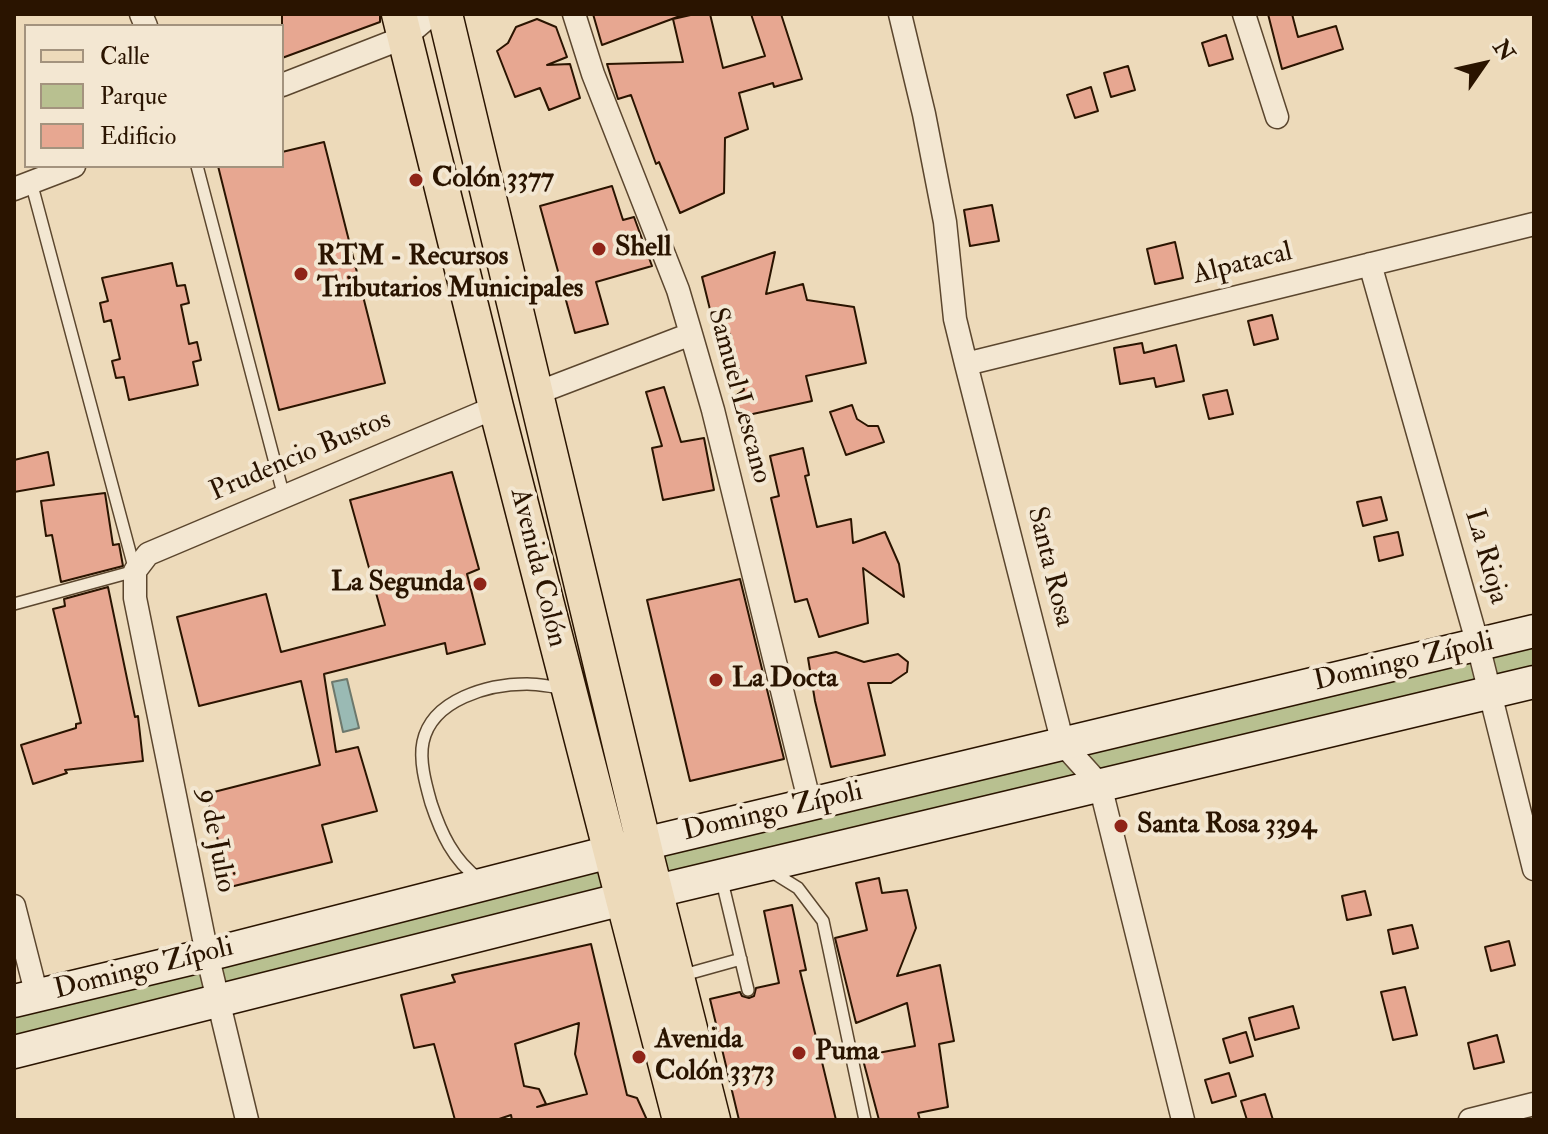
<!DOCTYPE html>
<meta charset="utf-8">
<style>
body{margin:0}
#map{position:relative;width:1548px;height:1134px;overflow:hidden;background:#eddaba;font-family:"IM FELL Double Pica",serif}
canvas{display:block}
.frame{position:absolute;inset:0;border:16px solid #2a1400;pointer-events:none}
.legend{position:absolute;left:24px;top:24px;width:260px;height:144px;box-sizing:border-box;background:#f3e7d2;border:2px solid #a3937e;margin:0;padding:10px 14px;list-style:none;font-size:24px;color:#2a1400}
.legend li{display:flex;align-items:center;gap:16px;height:40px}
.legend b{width:40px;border:2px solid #a3937e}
.north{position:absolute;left:1444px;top:24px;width:80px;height:80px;-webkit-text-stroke:6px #f3e7d2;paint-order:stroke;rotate:56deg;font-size:22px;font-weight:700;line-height:32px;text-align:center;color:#2a1400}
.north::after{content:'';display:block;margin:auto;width:28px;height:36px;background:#2a1400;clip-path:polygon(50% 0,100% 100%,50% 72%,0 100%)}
</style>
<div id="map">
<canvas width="1548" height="1134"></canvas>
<div class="frame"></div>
<ul class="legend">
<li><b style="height:10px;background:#eddaba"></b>Calle</li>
<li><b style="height:22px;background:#b8c090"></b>Parque</li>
<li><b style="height:22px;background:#e7a791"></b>Edificio</li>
</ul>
<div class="north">N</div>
</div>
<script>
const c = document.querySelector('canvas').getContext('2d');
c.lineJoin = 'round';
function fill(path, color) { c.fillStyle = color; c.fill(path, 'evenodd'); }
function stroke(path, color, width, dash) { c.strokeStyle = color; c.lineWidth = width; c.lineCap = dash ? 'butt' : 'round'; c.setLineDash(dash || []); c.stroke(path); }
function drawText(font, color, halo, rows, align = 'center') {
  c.font = font + ' "IM FELL Double Pica",serif'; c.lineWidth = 8; c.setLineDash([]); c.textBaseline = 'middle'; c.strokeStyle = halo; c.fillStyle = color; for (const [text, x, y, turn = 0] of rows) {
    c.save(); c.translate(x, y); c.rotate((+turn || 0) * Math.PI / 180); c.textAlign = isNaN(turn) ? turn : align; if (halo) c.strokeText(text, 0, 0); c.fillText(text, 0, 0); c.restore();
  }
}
const green = new Path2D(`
 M1534,631V682L655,891L643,844Z
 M610,852L623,899L14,1052V1001Z`);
const water = new Path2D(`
 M347,679L359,728L343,732L332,682Z`);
const building = new Path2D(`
 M282,14H380V22L282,58Z
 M593,14H680V16L602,45Z
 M695,14H710L723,68L765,56L751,14H781L802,79L774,87L773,83L739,93L748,129L725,138L724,193L680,213L659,162L656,164L631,95L618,99L607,64L683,62L673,19Z
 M1268,14H1292L1298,37L1336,26L1343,49L1282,69Z
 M537,19L556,27L567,57L547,65L570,64L580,98L549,110L540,88L515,97L497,51L508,43L516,27Z
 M1226,35L1233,59L1209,66L1202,43Z
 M1128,66L1135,90L1111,97L1104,73Z
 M1091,87L1098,111L1075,118L1067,95Z
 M324,142L385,383L279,410L218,166H282V152Z
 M612,186L623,220L634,217L652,266L596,282L608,324L575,333L540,206Z
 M992,205L999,241L970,246L964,210Z
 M1175,242L1183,278L1155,284L1147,249Z
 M775,252L766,294L803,284L807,300L854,307L866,363L806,376L812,401L739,417L735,396L744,390L730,334L717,338L702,277Z
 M172,263L177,286L185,285L189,303L181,305L189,344L197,342L201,360L193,362L198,385L129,400L124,377L116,378L112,361L120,359L111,320L104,322L100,303L108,301L102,278Z
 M1272,315L1278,339L1254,345L1248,321Z
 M1142,343L1144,353L1176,345L1184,381L1156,387L1154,378L1120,384L1114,348Z
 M664,387L681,442L704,438L714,490L663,500L652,448L662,446L646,392Z
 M1227,390L1233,414L1209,419L1203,395Z
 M852,405L857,419L868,426H878L884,442L846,455L830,412Z
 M803,448L809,475L805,476L817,527L851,519L853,543L885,532L899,564L904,597L863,568L868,623L819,637L807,599L795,602L771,498L779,496L770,456Z
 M48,452L54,485L14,492V460Z
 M452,472L479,569L467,574L485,644L447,654L445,643L324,674L336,752L358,747L377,811L322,825L332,862L230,887L206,794L320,765L301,681L199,706L177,617L266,594L281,652L385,625L350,500Z
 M105,493L113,545L119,544L123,566L61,582L52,535L46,536L41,501Z
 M1381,497L1387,520L1363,526L1357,502Z
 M1398,532L1403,555L1379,561L1374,537Z
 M740,579L784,759L690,781L647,600Z
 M108,587L135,717L138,716L143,761L65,770L67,773L33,784L21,745L76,728V724L81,723L53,609L65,606L64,599Z
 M836,652L864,662L898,654L908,662L907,672L891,683H868L885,755L831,767L815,701L808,658Z
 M879,878L882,893L907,890L916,928L897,976L940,965L954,1041L939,1044L948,1107L918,1113L920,1120H879L862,1056L915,1046L907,1003L856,1023L835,938L867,930L856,883Z
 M1365,891L1371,915L1347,920L1342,896Z
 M792,905L806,970L800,971L836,1120H739L710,999L740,992L742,996L749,998L754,996L756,988L779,983L764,911Z
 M1412,925L1418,948L1393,954L1388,930Z
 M1509,941L1515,965L1491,971L1485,947Z
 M591,944L627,1095L637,1098L647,1120H512L511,1115L496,1120H455L434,1044L414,1048L401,995L455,982L452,975ZM579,1023L575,1054L587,1094L537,1107L546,1104L539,1089L524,1086L515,1044Z
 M1405,987L1417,1035L1393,1040L1381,992Z
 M1293,1006L1299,1028L1255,1040L1249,1018Z
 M1246,1032L1253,1056L1230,1063L1223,1039Z
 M1497,1035L1504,1062L1474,1069L1468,1043Z
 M1229,1073L1236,1096L1212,1103L1205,1080Z
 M1265,1094L1273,1120H1247L1241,1101Z`);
const lane = new Path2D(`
 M197,166L284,497
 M14,604L135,571L31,182
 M769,870L798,888L823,921L865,1120
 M721,877L748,990
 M479,879C453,860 441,833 431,803C426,785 419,761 423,742C432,699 489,684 527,684C539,684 552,687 564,688
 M680,976L741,959`);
const street = new Path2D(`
 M141,14L146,26
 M574,14L593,74L678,290L691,334L713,410L810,804
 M900,14L924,114L945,222L955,319L966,364L1063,744L1100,785L1183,1120
 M1244,14L1277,117
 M282,85L405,37L432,14
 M14,189L74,166
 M1370,264L1478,645L1534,869
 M966,364L1534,224
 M537,393L691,334
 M14,906L37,996
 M247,1120L207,954L135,598V571L148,554L496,407
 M1470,1120L1534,1104`);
const secondary = new Path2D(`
 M14,1001L223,951L610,852L1534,631
 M14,1052L623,899L1534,682`);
const primary = new Path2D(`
 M399,14L496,407L680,1120
 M445,14L648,862L713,1120`);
const markers = [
 [416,180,8,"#8f2418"],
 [599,249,8,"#8f2418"],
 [301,274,8,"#8f2418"],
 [480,584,8,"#8f2418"],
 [716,680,8,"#8f2418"],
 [1121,826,8,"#8f2418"],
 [799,1053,8,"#8f2418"],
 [639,1057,8,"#8f2418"]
];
const poiNames = [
 ["Colón 3377",432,180],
 ["Shell",615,249],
 ["RTM - Recursos",317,258],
 ["Tributarios Municipales",317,290],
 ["La Segunda",464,584,"right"],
 ["La Docta",732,680],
 ["Santa Rosa 3394",1137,826],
 ["Avenida",655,1041],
 ["Colón 3373",655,1073],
 ["Puma",815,1053]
];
const streetNames = [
 ["Alpatacal",1243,265,-14],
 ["Samuel Lescano",738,396,75],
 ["Prudencio Bustos",301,457,-23],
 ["La Rioja",1485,557,74],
 ["Santa Rosa",1049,567,76],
 ["Avenida Colón",537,568,76],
 ["Domingo Zípoli",1404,663,-13],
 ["Domingo Zípoli",773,813,-13],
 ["9 de Julio",215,841,79],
 ["Domingo Zípoli",144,970,-14]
];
fill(green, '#b8c090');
fill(water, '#9abab4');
stroke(water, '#6d786c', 2);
fill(building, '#e7a791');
stroke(building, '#2a1400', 2);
stroke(lane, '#5b462e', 14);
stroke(street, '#5b462e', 25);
stroke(secondary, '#2a1400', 35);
stroke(primary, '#2a1400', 37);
stroke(lane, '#f3e7d2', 11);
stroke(street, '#f3e7d2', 22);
stroke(secondary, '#f3e7d2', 32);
stroke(primary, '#eddaba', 34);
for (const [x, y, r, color] of markers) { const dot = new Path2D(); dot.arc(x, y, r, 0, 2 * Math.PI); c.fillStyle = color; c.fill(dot); stroke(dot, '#f3e7d2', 3); }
drawText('bold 28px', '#2a1400', '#f3e7d2', poiNames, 'left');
drawText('28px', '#2a1400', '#f3e7d2', streetNames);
</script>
